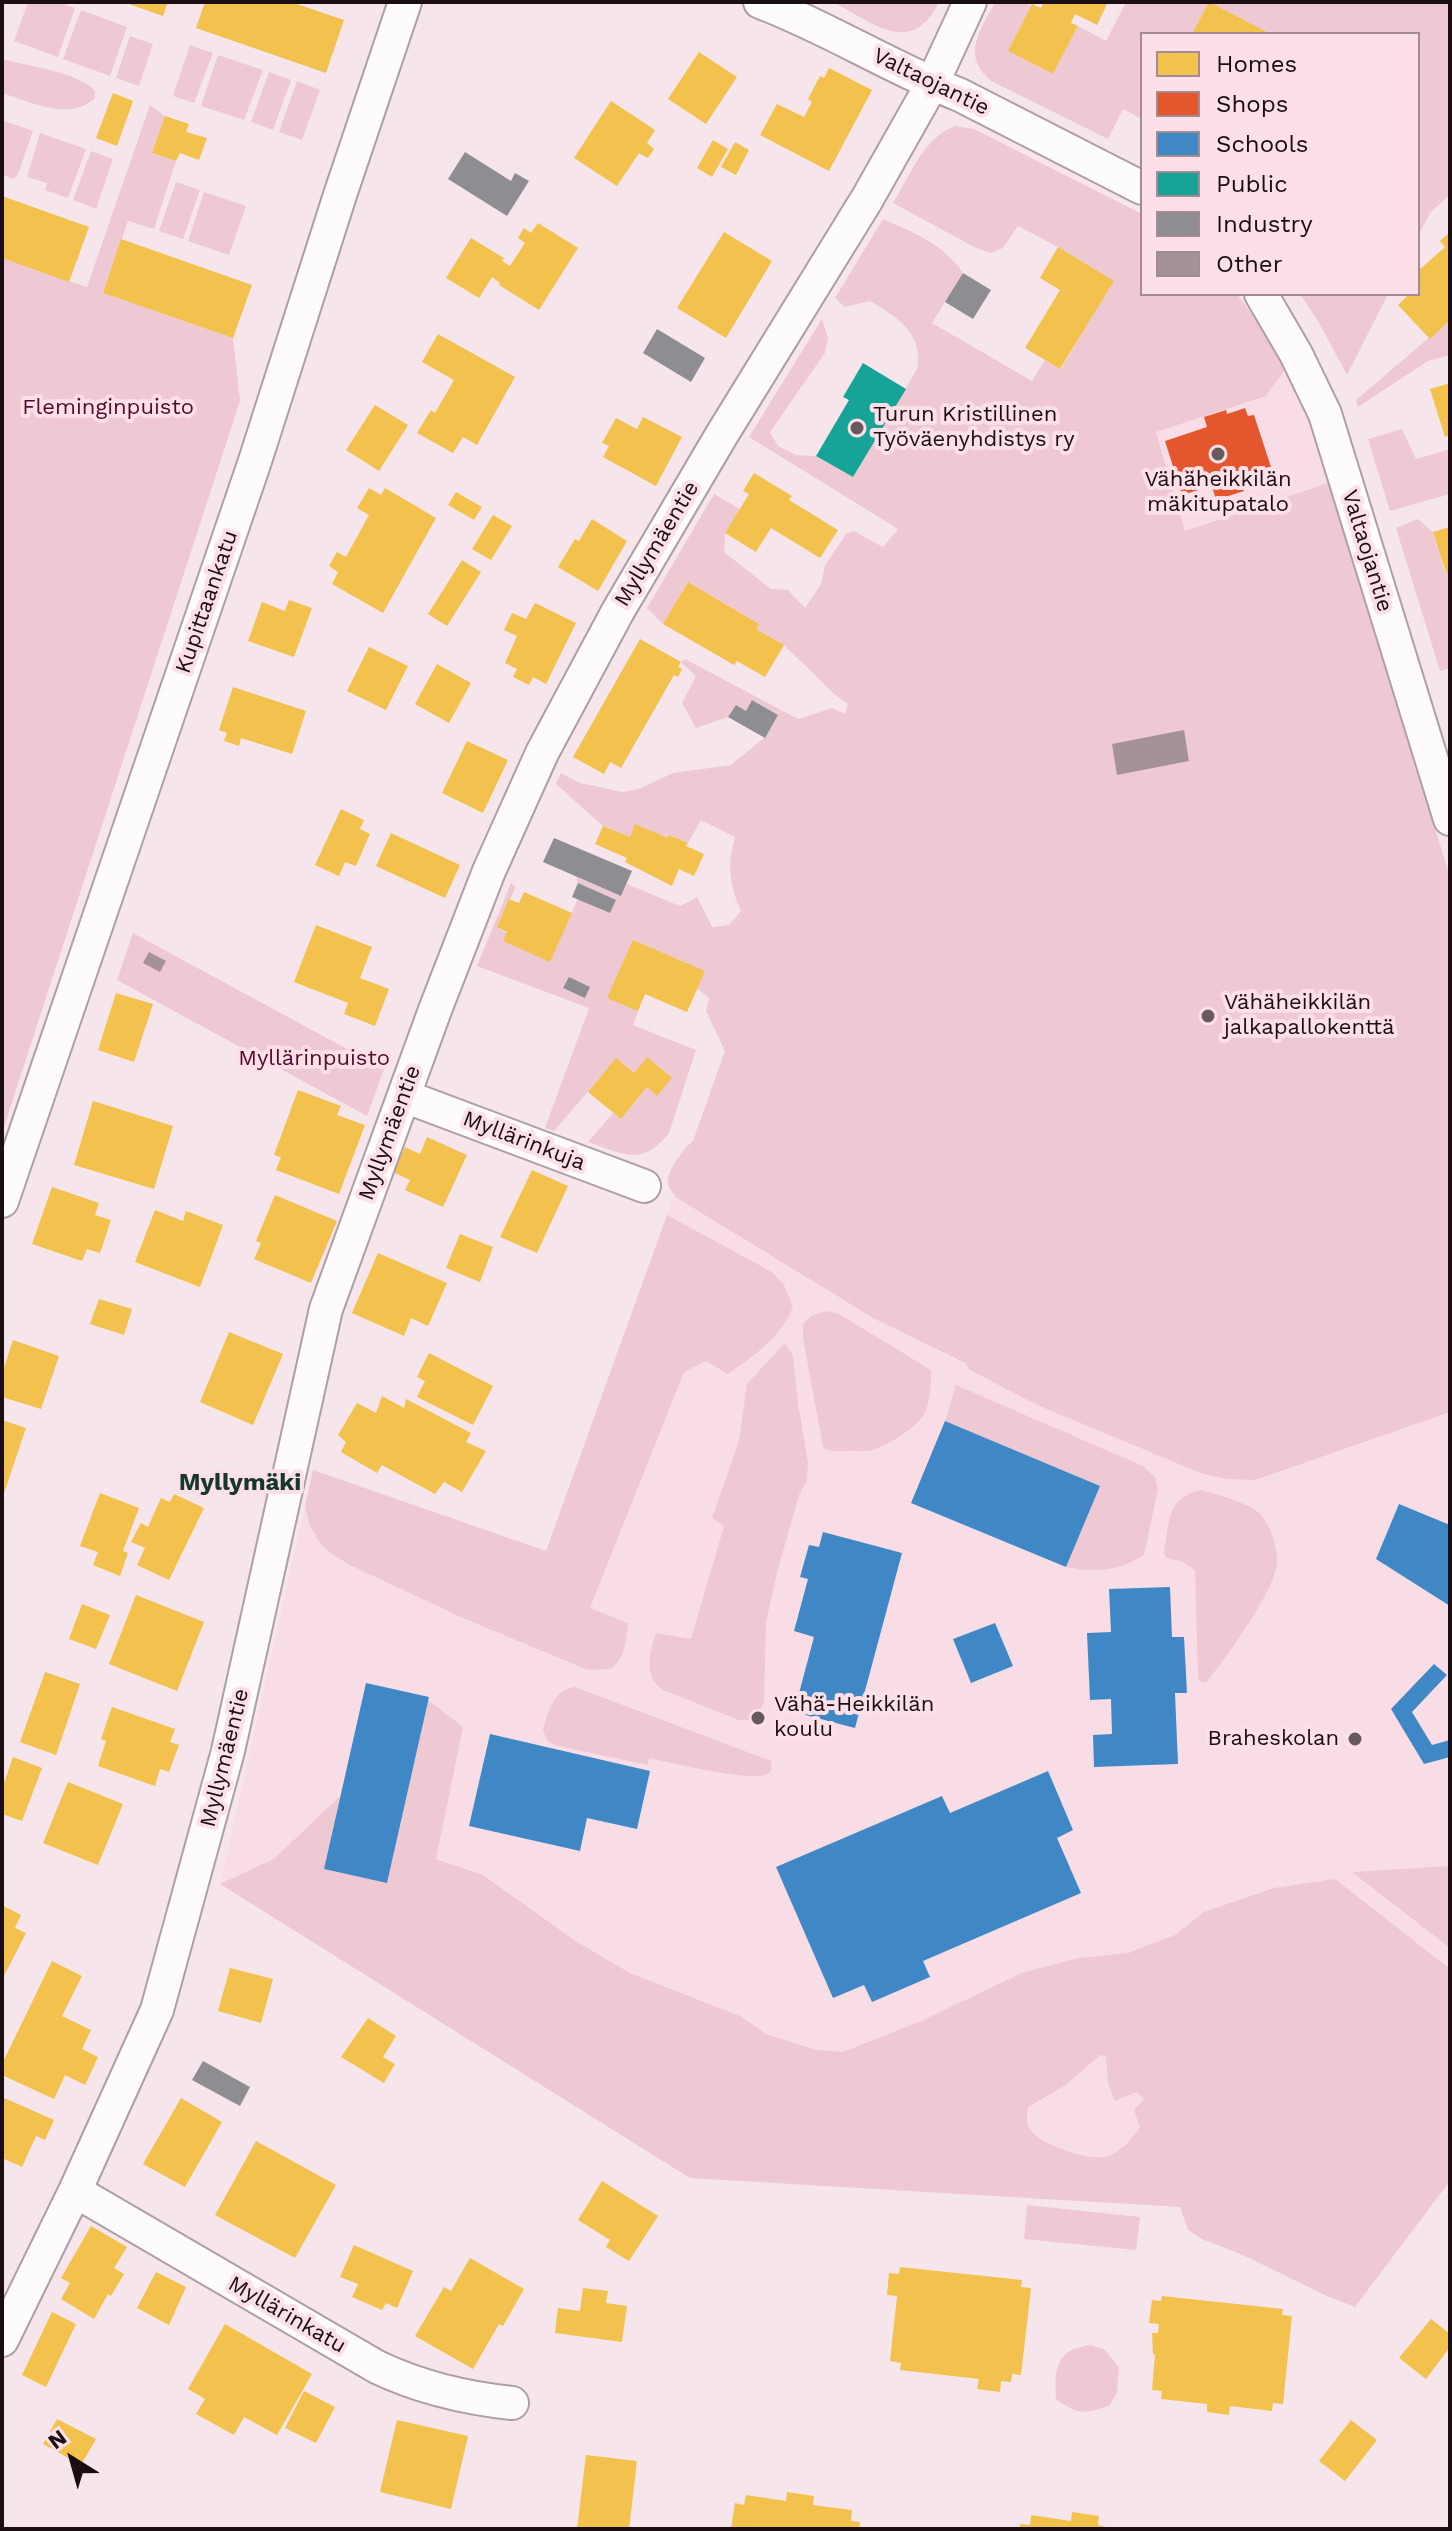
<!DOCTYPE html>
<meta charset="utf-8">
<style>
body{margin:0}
#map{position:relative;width:1452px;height:2531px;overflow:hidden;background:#f6e6eb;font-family:"Work Sans",sans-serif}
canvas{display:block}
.frame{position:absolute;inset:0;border:4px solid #1a0e12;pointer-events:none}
.legend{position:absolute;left:1140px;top:32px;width:280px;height:264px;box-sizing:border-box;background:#fddfe8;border:2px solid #a28b92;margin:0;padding:10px 14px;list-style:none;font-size:24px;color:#1a0e12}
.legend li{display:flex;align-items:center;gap:16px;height:40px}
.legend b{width:40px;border:2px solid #a28b92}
.north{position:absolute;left:32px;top:2419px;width:80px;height:80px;-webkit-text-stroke:6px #fddfe8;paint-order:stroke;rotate:323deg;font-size:22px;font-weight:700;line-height:32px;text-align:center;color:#1a0e12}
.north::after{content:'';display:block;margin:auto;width:28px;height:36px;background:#1a0e12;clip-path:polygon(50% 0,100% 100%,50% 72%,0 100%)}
</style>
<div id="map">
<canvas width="1452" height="2531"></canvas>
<div class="frame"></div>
<ul class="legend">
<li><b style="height:22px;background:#f2c14e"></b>Homes</li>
<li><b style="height:22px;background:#e4572e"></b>Shops</li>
<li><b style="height:22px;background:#3f88c5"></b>Schools</li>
<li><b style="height:22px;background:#17a398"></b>Public</li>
<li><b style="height:22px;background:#8d8d92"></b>Industry</li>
<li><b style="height:22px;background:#a49298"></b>Other</li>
</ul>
<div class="north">N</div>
</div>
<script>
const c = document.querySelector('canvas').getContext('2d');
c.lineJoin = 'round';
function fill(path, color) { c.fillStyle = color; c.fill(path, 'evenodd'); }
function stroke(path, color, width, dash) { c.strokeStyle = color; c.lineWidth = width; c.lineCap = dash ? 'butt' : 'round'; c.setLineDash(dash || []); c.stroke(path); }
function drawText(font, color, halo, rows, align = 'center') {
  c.font = font + ' "Work Sans",sans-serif'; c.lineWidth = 8; c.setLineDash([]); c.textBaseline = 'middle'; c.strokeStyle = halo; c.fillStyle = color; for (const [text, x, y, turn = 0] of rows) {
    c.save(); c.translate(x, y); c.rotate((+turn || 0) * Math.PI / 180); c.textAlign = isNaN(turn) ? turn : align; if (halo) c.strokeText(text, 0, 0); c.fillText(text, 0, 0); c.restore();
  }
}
const built = new Path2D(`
 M1287,367L1304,401L1328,483L1185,531L1155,432L1266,396Z
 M676,1189L943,1354L1243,1475L1450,1412V2003L1289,2213L690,2178L220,1884L313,1470L546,1551Z`);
const green = new Path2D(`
 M28,2H59L75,8L58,57L14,41Z
 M833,2H939C912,58 873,23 833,2Z
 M995,2H1023L1031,6L1008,51L1053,74L1078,26L1106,41L1126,2H1450V194L1430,213L1418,236V34H1271L1209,3L1192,34H1142V115L1140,118L1123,109L1108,139L993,82C960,57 980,31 995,2Z
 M81,10L127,27L110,76L63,59Z
 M130,36L153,44L139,86L116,78Z
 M190,45L213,53L194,103L173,96Z
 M218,55L263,70L244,120L201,106Z
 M2,59C27,66 78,72 95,91V98C70,122 31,102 2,93Z
 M269,72L291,80L273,130L251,122Z
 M297,81L320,90L302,140L279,132Z
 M150,105L165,116L152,153L176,161L154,229L128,221L103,293L233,338L240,401L2,1133V258L87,287Z
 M2,120L33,131L18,174L14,179L2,175Z
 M955,126L974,129L1142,214V294H1237L1263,329L1287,367L1266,396L1156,432L1185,531L1328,483L1450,877V1412L1255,1480L1227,1479L1203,1474L1037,1405L970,1370L965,1363L875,1319L677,1198C673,1193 667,1187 668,1180C669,1168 684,1148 693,1141L725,1051L706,1011L709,998L697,988L704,971L633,940L608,998L638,1011L633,1025L696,1050L669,1133C643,1167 623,1154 588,1142L613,1113L621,1119L647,1087L657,1095L647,1057L634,1073L616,1059L554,1131L545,1128L589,1008L477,966L511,883L516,887L497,927L550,961L578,899L609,913L615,901L578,883L576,877L621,896L627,884L680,906L697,897L712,927L729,925L741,911C729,886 727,863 735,837L701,820L688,843L670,835L668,838L635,825L630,837L603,826L556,784L561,773L580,783L623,792L639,789L673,773L731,765L764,738L778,715L753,700L746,711L736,705L728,717L696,728L682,703L696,676L681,662L685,659L798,719L832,708L845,714L848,704L833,693L784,645L756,629L759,624L688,582L663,624L647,608L714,494L740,509L725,533L724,552L771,589L788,590L805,608L821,584L825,565L847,533L854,531L883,547L898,529L749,437L822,319L828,338L825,353L770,432L778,446L796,455L816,456L853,477L917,369C924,334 897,317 870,301L845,307L835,298L883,219C913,232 945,245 963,273L932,323L1032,381L1045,360L1061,369L1113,281L1058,247L1018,226L1003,248L991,253L976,248L893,203C910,176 924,137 955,126Z
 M40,133L86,149L68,198L45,190L47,183L27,177Z
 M91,151L113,159L96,209L73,200Z
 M176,182L200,190L183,239L159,231Z
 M204,192L246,206L229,255L188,241Z
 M1300,294H1388L1347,375L1318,321Z
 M1450,320V355L1428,361L1358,407L1356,400Z
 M1402,429L1416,459L1450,449V494L1390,511L1368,439Z
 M1418,519L1433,532L1445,573L1450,572V668L1440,671L1396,528Z
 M133,933L384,1069L367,1116L117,980Z
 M667,1215L772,1272L784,1285L793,1307C780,1338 755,1355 728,1374L706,1361L684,1372L590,1608L628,1623C626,1641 626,1656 611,1669L588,1670L463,1618L352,1566L330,1553L319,1541L309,1524L305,1506L313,1470L546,1551Z
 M826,1311L839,1314L931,1370C931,1383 931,1401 924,1414C917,1428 882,1450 867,1451C860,1452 854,1450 847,1451C838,1451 831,1453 823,1447L803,1338V1324L811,1316Z
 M785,1343L793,1356L798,1404L808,1462L807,1480L799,1495L778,1569L766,1622L764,1702L759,1712L750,1720H739L663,1690C642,1675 650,1654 656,1633L691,1639L724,1526L712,1518L739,1441L747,1384Z
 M956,1385L1143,1466L1155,1477L1158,1489L1144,1555C1119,1571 1095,1573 1066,1567L1100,1486L945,1421Z
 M1201,1490C1219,1495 1238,1500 1254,1509C1261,1513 1266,1521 1269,1528C1274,1539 1278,1553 1277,1564C1273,1594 1226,1657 1207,1682H1202L1198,1679L1195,1570L1181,1561L1166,1558L1164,1553C1170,1522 1165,1498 1201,1490Z
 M575,1687L771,1761C771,1765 773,1769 769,1773C757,1784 668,1762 649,1758L648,1765L554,1745L547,1740L543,1730C548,1712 553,1690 575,1687Z
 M428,1700L463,1727L436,1859L483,1875L577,1942L630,1973L740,2016L766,2034L816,2050L843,2052L921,2021L1022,1973L1078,1958L1128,1953L1175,1935L1204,1912L1274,1888L1335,1879L1450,1969V2181L1355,2307L1329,2297L1245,2256L1202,2239L1188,2230L1180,2207L690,2178L220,1884L274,1859L340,1796L324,1869L387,1883ZM1100,2055L1106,2056L1108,2083L1115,2101L1137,2092L1144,2099L1134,2110L1140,2127C1133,2138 1121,2152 1108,2156C1090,2162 1042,2145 1031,2131C1025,2123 1027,2116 1028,2107L1064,2086Z
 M1450,1866V1948L1352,1872Z
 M1027,2205L1140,2217L1136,2250L1024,2239Z
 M1091,2345L1104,2349L1119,2367L1117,2393L1109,2406C1083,2414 1078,2415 1056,2399C1054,2368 1056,2349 1091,2345Z`);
const homes = new Path2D(`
 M123,2H168L163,16Z
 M205,2H291L344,20L326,73L196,28Z
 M1044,2H1108L1097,25L1075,14L1071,23L1078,26L1053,74L1008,51L1032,4L1041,8Z
 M1209,2L1271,34H1192Z
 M699,52L737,77L706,124L668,99Z
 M829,68L872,90L829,171L760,135L777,104L804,117L812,102L808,99L820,76L824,78Z
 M113,93L133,101L117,146L96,138Z
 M611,101L655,130L647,143L654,149L648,158L639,153L617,186L574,158Z
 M165,116L189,124L186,132L207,138L199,160L180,153L176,161L152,153Z
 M713,140L728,149L712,177L697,168Z
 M735,142L749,150L736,175L721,167Z
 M2,196L89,227L69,282L2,258Z
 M538,223L578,248L539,310L499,285L500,283L492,277L479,298L446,278L471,238L504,258L502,261L510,266L525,243L518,238L524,228L531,233Z
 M724,232L772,261L726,338L677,308Z
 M1450,232V320L1430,339L1398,305L1409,294H1418V286L1420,284L1418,281V271L1445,247L1440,241Z
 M121,239L252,285L233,338L103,293Z
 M1058,247L1114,281L1060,369L1025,348L1060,290L1040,278Z
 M438,334L515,377L477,445L463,437L453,453L417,433L431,410L435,413L454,380L422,362Z
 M1450,383V435L1445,437L1430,389Z
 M375,405L408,425L379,471L346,450Z
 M643,417L682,437L656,486L603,457L609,446L602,443L616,418L637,429Z
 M754,473L792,496L789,500L838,530L820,558L771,528L756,552L725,533L749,494L743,491Z
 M369,488L381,495L385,488L436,518L383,613L332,584L338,572L329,566L337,552L346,557L369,515L357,508Z
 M456,492L482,507L474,520L448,505Z
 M493,515L512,526L491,560L472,549Z
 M592,519L627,541L598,591L558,567L575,539L579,541Z
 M1450,527V572L1446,573L1433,532Z
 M462,560L481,572L447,626L428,614Z
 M688,582L759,624L756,629L784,645L765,677L737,661L734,665L663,624Z
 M289,600L312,608L294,657L248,641L262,602L285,611Z
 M535,603L576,623L546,684L533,677L529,685L513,677L517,669L505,663L517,636L504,630L512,613L526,619Z
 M640,639L681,662L678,667L682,669L678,677L674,675L621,768L610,762L604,774L573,757Z
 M369,647L408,666L386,710L347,691Z
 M437,664L471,683L449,723L415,704Z
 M233,687L306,711L292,754L241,738L239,746L224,741L227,733L219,730Z
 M467,741L508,760L483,813L442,793Z
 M341,809L364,820L360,829L370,834L356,866L345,862L339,876L315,865Z
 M635,824L668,838L669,835L688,843L686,846L704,854L694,876L679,869L672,886L625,862L627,858L595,844L603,826L630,837Z
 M391,833L460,865L445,898L376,866Z
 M524,892L572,913L550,962L503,941L507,932L497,927L509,899L519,903Z
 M316,925L372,947L360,978L389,989L375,1026L344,1014L348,1003L294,982Z
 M633,940L705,971L687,1012L645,994L638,1011L607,998Z
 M116,993L153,1004L134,1062L98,1050Z
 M647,1057L672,1078L657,1096L647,1087L621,1119L588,1092L616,1058L634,1073Z
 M298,1090L341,1106L337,1115L365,1125L339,1194L276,1170L281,1157L274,1155Z
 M93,1101L173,1126L154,1189L74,1165Z
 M427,1137L467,1155L443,1207L405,1190L410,1180L393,1172L405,1147L420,1154Z
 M532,1170L568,1186L537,1253L500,1237Z
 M52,1187L99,1203L95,1215L111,1220L100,1253L87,1249L82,1261L32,1244Z
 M275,1195L337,1221L311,1283L254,1259L261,1243L256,1241Z
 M155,1210L183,1221L186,1211L223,1225L200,1287L135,1262Z
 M460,1234L493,1247L480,1282L446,1268Z
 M378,1253L447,1283L428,1326L411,1318L404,1336L352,1313Z
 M99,1299L132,1309L124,1335L90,1324Z
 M229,1332L283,1354L253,1425L200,1402Z
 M13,1340L59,1356L41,1409L2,1397V1374Z
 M429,1353L493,1386L473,1425L417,1397L425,1381L417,1377Z
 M382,1396L404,1408L406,1399L471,1433L466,1442L486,1451L462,1492L444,1482L435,1494L382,1465L377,1473L341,1452L346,1442L338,1435L357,1403L376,1413Z
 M2,1420L26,1428L3,1496H2Z
 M100,1493L139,1508L123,1551L128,1553L120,1576L93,1565L98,1552L80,1546Z
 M174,1494L204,1508L169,1580L137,1565L145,1548L131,1542L141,1523L148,1527L161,1498L170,1502Z
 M136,1595L204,1622L177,1691L109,1664Z
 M82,1604L110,1615L96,1649L69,1639Z
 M45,1672L80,1684L56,1755L20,1742Z
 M112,1707L175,1729L170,1742L179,1745L169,1772L160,1769L155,1786L98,1766L106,1741L101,1739Z
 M13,1757L42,1768L22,1821L2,1814V1789Z
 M68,1782L123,1804L98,1865L43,1843Z
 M2,1905L21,1915L15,1928L26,1933L4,1976L2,1975Z
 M52,1961L82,1976L62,2016L91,2030L82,2049L98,2057L85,2085L65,2075L54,2099L2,2075V2064Z
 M230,1968L273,1979L261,2023L218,2011Z
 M368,2018L396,2036L383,2057L395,2064L384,2083L341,2057Z
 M2,2097L54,2120L45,2140L36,2136L22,2167L2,2158Z
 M181,2098L222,2122L185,2187L143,2164Z
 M256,2141L336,2185L295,2258L215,2215Z
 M602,2181L658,2216L629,2261L606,2247L610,2240L578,2220Z
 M91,2226L127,2247L114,2268L124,2274L111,2296L108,2294L94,2319L61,2299L70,2283L61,2278Z
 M354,2245L413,2271L397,2308L386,2303L382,2310L352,2297L358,2284L340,2277Z
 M470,2258L524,2289L503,2326L499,2324L473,2369L415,2336L444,2287L451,2291Z
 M900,2267L1022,2280L1021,2287L1031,2288L1021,2375L1012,2374L1011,2382L1001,2381L1000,2392L977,2389L979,2379L900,2370L901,2363L890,2361L897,2296L887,2295L889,2273L899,2274Z
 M156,2272L186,2287L169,2325L137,2308Z
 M583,2288L608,2291L606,2303L627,2306L622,2342L555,2333L558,2308L580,2311Z
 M1162,2296L1283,2309L1282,2315L1292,2316L1283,2404L1273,2403L1272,2411L1230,2406L1229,2415L1207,2412V2404L1161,2399L1162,2391L1152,2390L1155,2354H1153L1152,2333H1158L1159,2324L1149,2323L1152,2300L1161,2301Z
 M52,2312L76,2324L46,2387L22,2375Z
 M1431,2319L1450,2334V2347L1426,2379L1399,2358Z
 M225,2324L312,2374L277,2435L244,2417L234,2435L196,2414L205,2399L188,2389Z
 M304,2391L335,2407L316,2443L285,2428Z
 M57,2419L96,2439L81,2465L43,2444Z
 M397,2420L468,2436L451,2509L380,2492Z
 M1351,2420L1377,2440L1345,2481L1319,2461Z
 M586,2455L637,2461L629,2529H577Z
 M787,2492L814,2496L813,2505L852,2510L851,2521L860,2522L859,2529H731L735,2503L744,2505L746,2495L786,2501Z
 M1072,2512L1099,2516L1098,2525L1114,2529H1020V2524L1030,2525L1031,2515L1071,2521Z`);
const shops = new Path2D(`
 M1245,408L1248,416L1254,415L1271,467L1240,477L1244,491L1216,500L1212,486L1182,495L1165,441L1207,427L1204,417L1226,410L1227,414Z`);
const schools = new Path2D(`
 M945,1421L1100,1486L1066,1567L911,1503Z
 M1399,1504L1450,1525V1606L1376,1559Z
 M823,1532L902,1553L855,1728L794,1712L814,1637L794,1631L808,1579L800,1577L809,1545L819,1547Z
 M1170,1587L1172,1637H1184L1187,1693H1175L1178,1764L1094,1767L1093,1735L1112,1734L1111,1699L1090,1700L1087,1633L1111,1632L1109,1589Z
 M995,1623L1013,1666L971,1683L953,1639Z
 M1434,1664L1447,1675L1412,1712L1432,1745L1450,1740V1757L1424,1764L1391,1709Z
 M366,1683L429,1697L387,1883L324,1869Z
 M490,1734L650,1771L637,1829L587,1818L580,1851L469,1826Z
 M1048,1771L1073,1830L1057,1838L1081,1893L923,1961L930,1977L872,2002L864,1985L833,1998L776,1867L942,1796L950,1813Z`);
const public = new Path2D(`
 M863,363L906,389L853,477L816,456L849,400L843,397Z`);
const industry = new Path2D(`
 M465,152L511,181L515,173L529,181L507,216L448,179Z
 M963,273L991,290L973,319L945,302Z
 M657,329L705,358L691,382L643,353Z
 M752,700L778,715L765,738L728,717L736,705L746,711Z
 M554,838L632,871L621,896L543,862Z
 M578,883L616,900L610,913L572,897Z
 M569,977L590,987L585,998L563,988Z
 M203,2061L250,2087L240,2106L192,2080Z`);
const building = new Path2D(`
 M1184,730L1189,761L1117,775L1112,744Z
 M149,952L166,961L160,972L143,963Z`);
const minor = new Path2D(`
 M760,2C829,28 891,68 960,95L1142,188
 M1261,294L1296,354L1325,414L1450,819
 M404,1096L644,1186
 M2,1201L255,461L340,195L405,2
 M75,2191L377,2367C421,2388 464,2398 512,2403
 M2,2340L75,2191L157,2010L228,1751L326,1309L435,1010L489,871L542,753L618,611L721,436L867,199L932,84L970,2`);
const markers = [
 [857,428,8,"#675a5e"],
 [1218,454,8,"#675a5e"],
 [1208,1016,8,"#675a5e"],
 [758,1718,8,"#675a5e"],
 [1355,1739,8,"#675a5e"]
];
const streetNames = [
 ["Valtaojantie",931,82,26],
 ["Myllymäentie",657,544,-59],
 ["Valtaojantie",1367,551,73],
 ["Kupittaankatu",207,602,-71],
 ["Myllymäentie",390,1133,-70],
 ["Myllärinkuja",524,1141,21],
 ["Myllymäentie",225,1758,-76],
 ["Myllärinkatu",287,2315,30]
];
const parkNames = [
 ["Fleminginpuisto",108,408],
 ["Myllärinpuisto",314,1059]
];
const poiNames = [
 ["Turun Kristillinen",873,415],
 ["Työväenyhdistys ry",873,440],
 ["Vähäheikkilän",1218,480,"center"],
 ["mäkitupatalo",1218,505,"center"],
 ["Vähäheikkilän",1224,1003],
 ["jalkapallokenttä",1224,1028],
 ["Vähä-Heikkilän",774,1705],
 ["koulu",774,1730],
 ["Braheskolan",1339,1739,"right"]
];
const neighbourhoodNames = [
 ["Myllymäki",240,1483]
];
fill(built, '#f9dde6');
fill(green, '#eec9d4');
fill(homes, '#f2c14e');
fill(shops, '#e4572e');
fill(schools, '#3f88c5');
fill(public, '#17a398');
fill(industry, '#8d8d92');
fill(building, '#a49298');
stroke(minor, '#ad9fa4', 36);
stroke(minor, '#fefbfc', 32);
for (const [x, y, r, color] of markers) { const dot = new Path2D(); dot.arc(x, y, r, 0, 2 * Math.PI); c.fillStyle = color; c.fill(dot); stroke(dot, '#fddfe8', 3); }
drawText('22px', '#1a0e12', '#fddfe8', streetNames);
drawText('22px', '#52092b', '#fddfe8', parkNames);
drawText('22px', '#1a0e12', '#fddfe8', poiNames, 'left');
drawText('bold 24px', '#163730', '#fddfe8', neighbourhoodNames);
</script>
